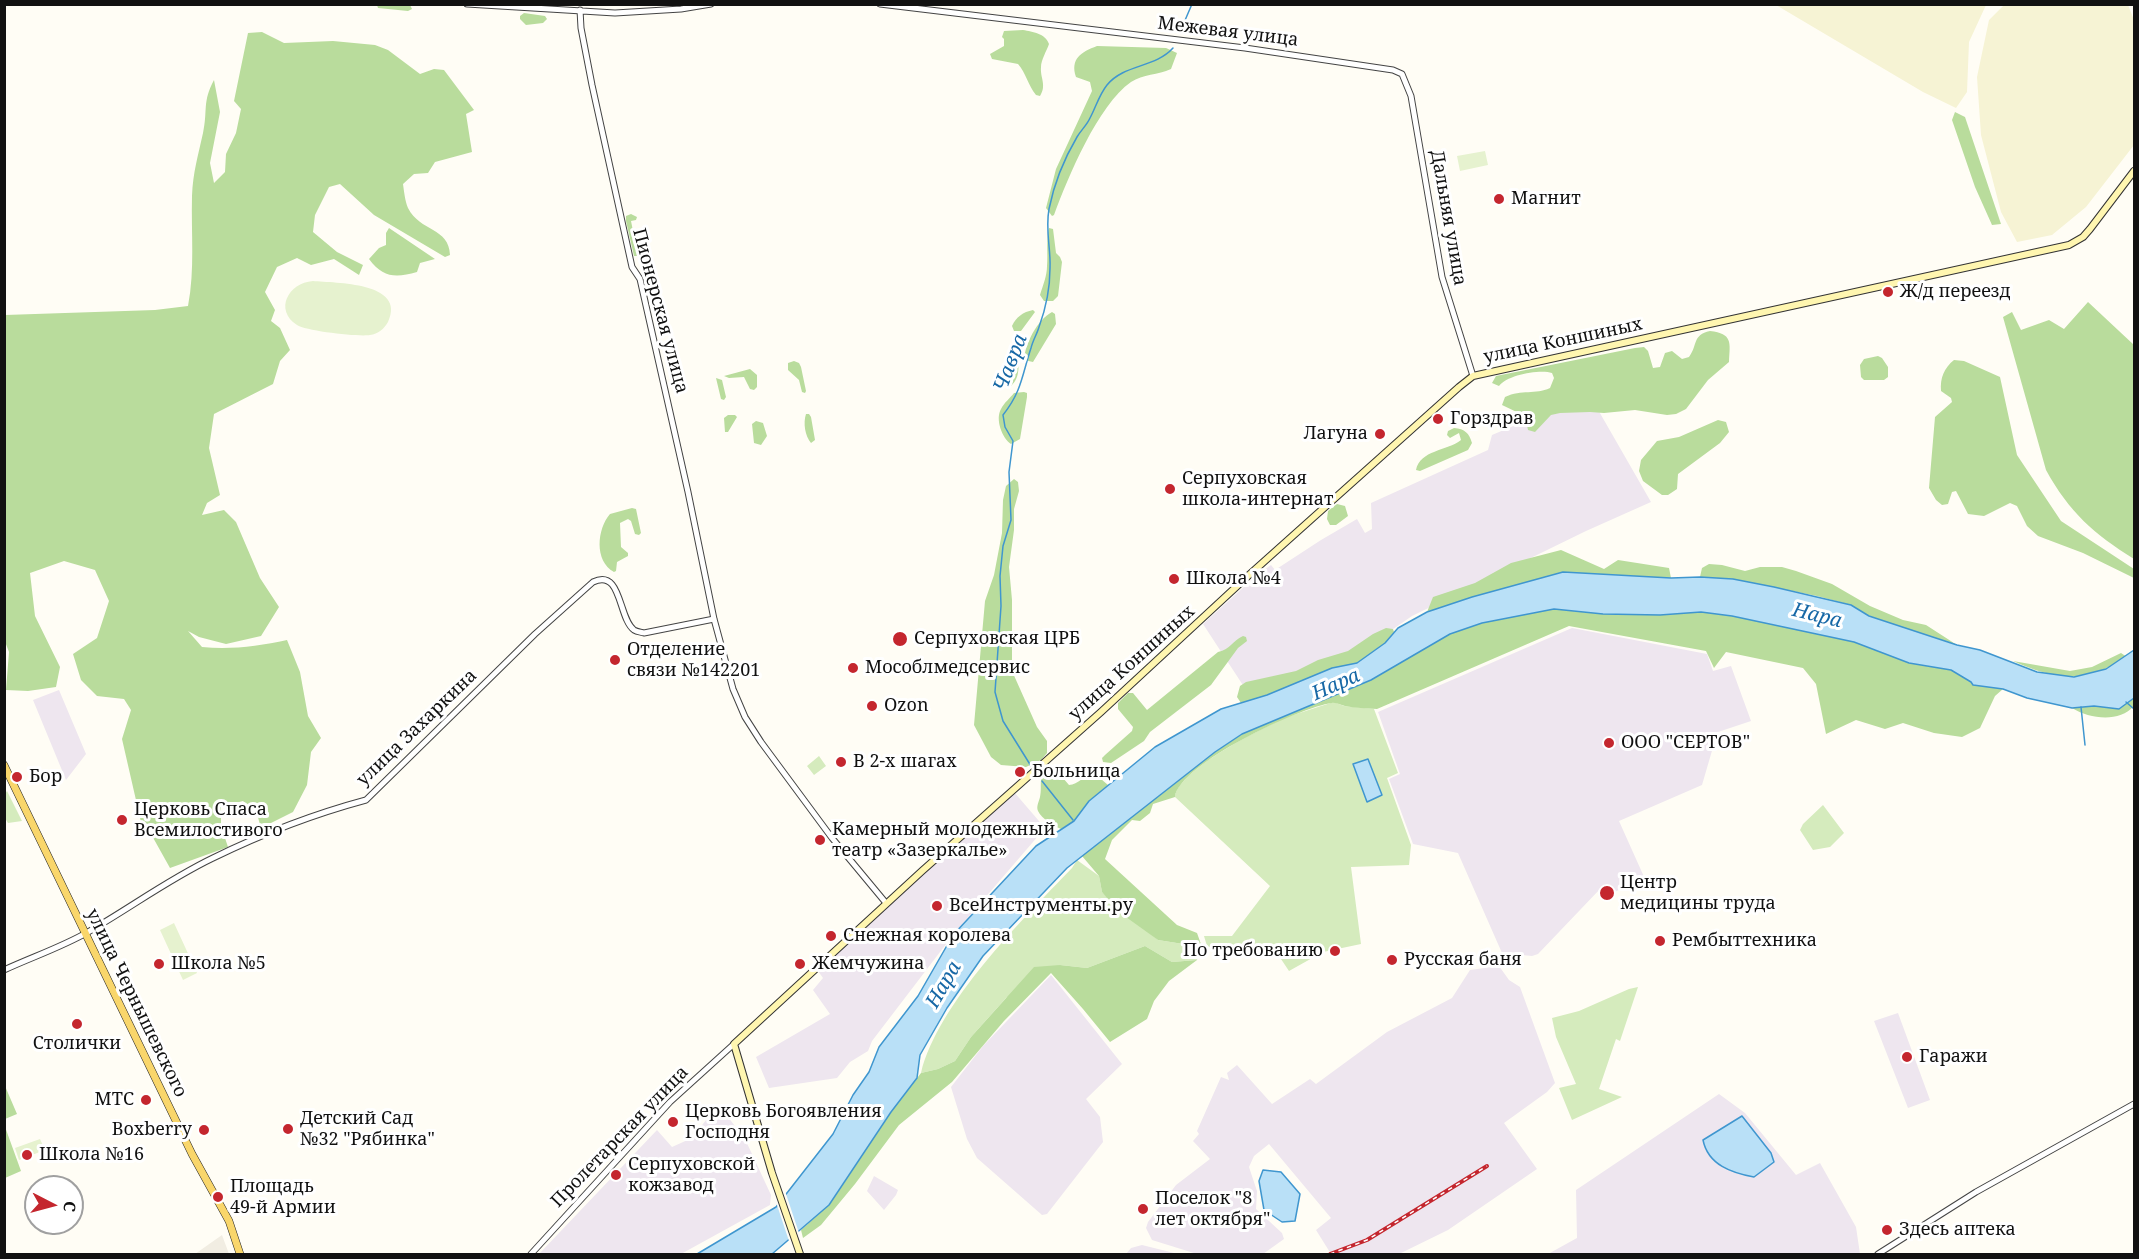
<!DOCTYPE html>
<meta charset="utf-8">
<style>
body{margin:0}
#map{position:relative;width:2139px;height:1259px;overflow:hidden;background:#fffdf5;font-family:"Noto Serif",serif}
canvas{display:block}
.frame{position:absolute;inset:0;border:6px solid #111;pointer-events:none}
.north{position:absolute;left:24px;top:1175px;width:60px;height:60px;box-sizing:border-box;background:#fff;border:2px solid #a0a0a0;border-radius:50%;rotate:96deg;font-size:16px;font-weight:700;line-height:24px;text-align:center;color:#111}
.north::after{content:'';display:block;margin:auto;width:21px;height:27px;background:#c4262e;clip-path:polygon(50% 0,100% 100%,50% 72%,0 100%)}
</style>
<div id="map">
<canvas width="2139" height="1259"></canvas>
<div class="frame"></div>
<div class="north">С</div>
</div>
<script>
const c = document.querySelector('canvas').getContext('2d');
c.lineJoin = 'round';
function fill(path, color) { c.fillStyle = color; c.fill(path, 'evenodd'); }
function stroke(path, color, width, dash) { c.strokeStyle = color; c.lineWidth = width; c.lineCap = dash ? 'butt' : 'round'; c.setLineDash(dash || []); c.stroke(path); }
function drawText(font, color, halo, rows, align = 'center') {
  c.font = font + ' "Noto Serif",serif'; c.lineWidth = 6; c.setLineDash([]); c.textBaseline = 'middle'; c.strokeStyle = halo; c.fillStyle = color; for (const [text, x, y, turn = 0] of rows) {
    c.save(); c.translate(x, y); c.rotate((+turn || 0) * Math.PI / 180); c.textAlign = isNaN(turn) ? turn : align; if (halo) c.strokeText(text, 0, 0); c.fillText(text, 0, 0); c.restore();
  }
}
const industrial = new Path2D(`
 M1589,394L1651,502L1586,531L1412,616L1354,656L1250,696L1203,624L1256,576L1271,565L1275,570L1321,540L1357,519L1365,533L1372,529L1371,503L1488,450L1492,435Z
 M1572,628L1707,654L1713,671L1731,666L1751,721L1715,733L1716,737L1702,785L1619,821L1645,879L1605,896L1601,888L1538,954L1532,956L1502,953L1458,853L1413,844L1389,779L1400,774L1378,712Z
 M59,690L86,754L66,780L33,700Z
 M1014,792L1045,828L953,935L872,1041L868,1051L850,1062L837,1078L769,1088L756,1057L830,1014L813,990L823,978L818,971Z
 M1499,966L1509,980L1520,987L1555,1083L1547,1092L1504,1123L1537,1169L1448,1230L1399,1254H1331L1316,1230L1331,1218L1269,1144L1254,1156L1249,1167L1257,1191L1256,1209L1282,1233L1284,1239L1263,1254H1197L1152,1240L1146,1228L1148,1222L1176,1185L1210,1159L1193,1141L1199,1134L1197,1131L1221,1077L1229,1080L1227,1073L1237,1065L1272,1104L1310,1079L1316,1084L1387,1032L1452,998L1470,970Z
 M1051,975L1122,1064L1086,1099L1100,1117L1103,1142L1047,1214L1042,1215L977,1158L967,1139L951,1087L983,1046Z
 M1898,1013L1930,1100L1908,1108L1874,1021Z
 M1719,1094L1745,1113L1796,1175L1820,1163L1856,1227L1860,1254H1548L1577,1238L1576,1190Z
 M721,1108L745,1139L771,1195L770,1205L681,1254H539L657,1130L672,1147L692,1138L710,1115Z
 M874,1176L898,1190L896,1195L884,1210L867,1191Z
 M1142,1245L1178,1254H1126L1131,1248Z`);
const farmland = new Path2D(`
 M1776,5H1986L1969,42L1967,92L1956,108L1923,92Z
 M2004,5H2128L2134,20V145L2086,207L2052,235L2017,242L2001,212L1981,135L1977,77L1989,20Z`);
const green = new Path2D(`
 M1334,702L1344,706L1374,709L1398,773L1387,778L1411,845L1409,865L1351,867L1361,944L1323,952L1289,971L1275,950L1238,958L1207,946L1204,936H1232L1270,886L1175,797C1178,770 1260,729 1285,718C1301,712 1318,707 1334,702Z
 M819,756L826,766L814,775L807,766Z
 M7,791L22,821L8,823L5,818V794Z
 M1823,805L1844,833L1830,847L1813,850L1800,830L1803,824Z
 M1077,860L1099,876L1102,892L1158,940L1202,947L1197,960L1172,962L1145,946L1087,968L1060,965L1006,998L971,1037L955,1061L938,1069L921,1073C938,1003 1022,920 1072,868Z
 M1638,987L1620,1041L1616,1039L1599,1089L1622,1097L1572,1120L1559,1088L1576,1084L1556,1037L1552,1018L1579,1011L1629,989Z`);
const forest = new Path2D(`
 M377,5H410L412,9L408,11L378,8Z
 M524,13L545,16L547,19L543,23L526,25L520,19V16Z
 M1023,30C1033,32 1045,33 1049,44C1047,50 1041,60 1041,67C1040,78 1047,85 1040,96L1036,95C1028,85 1026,73 1018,64L992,59L990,54L1004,46V39L1002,37L1004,31Z
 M262,32L284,43L333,41L375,45L388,50L420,74L434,69L444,70L474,110L466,114L472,152L435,162L428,173L414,174L403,184C404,191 405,201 408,208C420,232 449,227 450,255L445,257L374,215L340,184L329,187L315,215L313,232L337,252L363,265L359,275L334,259L311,265L297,258L277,267L265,292L275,310L271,321L280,328L290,350L280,361L273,384L214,414L209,448L220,495L207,503L202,515L224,510L236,522L260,578L279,607L261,636L226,644L199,637L188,631L202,647C231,650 259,646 287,640L300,672L308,716L321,738L311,752L307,785L293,812L261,828L257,814L243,801L221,807V826L228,847L170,868L151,834L141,822L122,739L131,710L124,699L97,696L81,680L73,654L97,638L109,601L95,570L64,561L30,573L35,616L60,667L56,687L28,691L6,690L9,652L4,639L5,315L155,310L188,306C195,269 191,234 192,196C193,172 198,156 203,133C208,111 202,102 214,80L220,112L210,163L214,183L225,172L226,154L236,133L241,109L234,101L248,33Z
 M1097,46L1166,48L1177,53L1171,69C1158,75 1143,74 1131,82C1098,105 1068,177 1054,215L1052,216L1046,208L1056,169L1092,91L1090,82L1076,77C1070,59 1081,52 1097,46Z
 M1955,112L1965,117L2001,224L1992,225L1975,187L1952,120Z
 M631,214L637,217L636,220L631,221L638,256H634L626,221V216Z
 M389,228L435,259L420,263L417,272C396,278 383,278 369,259L379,248L386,245V233Z
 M1049,228L1053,229L1056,253L1060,257L1062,262L1058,296L1053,301H1044L1040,295C1043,285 1047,276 1047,266C1048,253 1046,241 1049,228Z
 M2088,302L2134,345V559C2094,534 2069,512 2046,470L2003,317L2012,312L2021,330L2049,320L2064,329Z
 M1033,310L1035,312L1021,331H1014L1012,326C1016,317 1023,312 1033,310Z
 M1052,312L1055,314L1056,324L1033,362L1024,360C1025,344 1037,320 1052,312Z
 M1710,331C1733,334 1730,342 1729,362L1708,380L1686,409L1676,414L1667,415L1635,410L1604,413L1590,412L1560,413L1551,415L1535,432L1528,430L1525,416L1502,405L1505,397C1522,389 1535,395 1550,388L1554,378L1552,373C1540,369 1507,375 1499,386L1492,383L1496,376L1635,348L1644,347L1648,351L1653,368L1660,367L1665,353L1672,351L1682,359L1689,357C1698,345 1692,335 1710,331Z
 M1015,353L1019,357C1018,371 1020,378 1009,388L1003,385L1001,380Z
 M1878,356L1882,358L1888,367V377L1884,380H1864L1861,377L1860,365L1864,359Z
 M1954,360L1964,361L2000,377L2017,455L2061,521L2134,569V578L2083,553L2038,536L2027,526L2017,506L2010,503L1984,516L1968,514L1956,491L1952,492L1948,504L1942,505L1936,500L1929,488L1935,417L1952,402L1951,398L1941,391C1940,378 1944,368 1954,360Z
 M794,361L799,363L801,367L806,391L805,393L802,392L799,380L788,370V363Z
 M750,369L757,375V387L754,390L750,389L744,377L729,378L724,376Z
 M716,378L722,380L726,397L724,400L721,399Z
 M1024,392L1027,393V397L1020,439L1011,444C1002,438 995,419 1001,409C1004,403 1010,398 1014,393Z
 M806,414H809L811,417L815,440L811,443C805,436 803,423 806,414Z
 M728,415H735L737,417L728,432H725L724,418Z
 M1718,420L1726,422L1729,432L1720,443L1678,474L1677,489L1668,495H1662L1643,481L1639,471L1641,460L1657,441L1679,437Z
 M756,421L763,423L767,436L761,445L754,443L752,424Z
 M1454,428C1465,429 1469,433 1472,443L1468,450L1420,471L1416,470C1420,450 1447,451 1461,440L1459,433L1450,438L1447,435L1448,431Z
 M1014,479L1018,482L1019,491L1014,509V530L1009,567L1012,600V671L1037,727L1047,741V753L1041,760L1026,767L1001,765L991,757L974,725L985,601L994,575L1002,533L1003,500L1006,486Z
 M1337,504L1345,506L1348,516L1336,525H1330L1327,519L1328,511Z
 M632,508L636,509L641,533L639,535L635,534L631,521L628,519L620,523L621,547L628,553V556L617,562L616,571L614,572C594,561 597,529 610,514Z
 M1561,550L1604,569L1618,560L1669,568L1671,578L1563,572L1472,597L1427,612L1433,597L1475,583L1511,563Z
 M1709,564L1722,565L1745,571L1760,567H1782L1796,571L1832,584L1870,606L1903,620L1926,625L1957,645L1869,616L1851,605L1817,596L1733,579L1700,577L1702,568Z
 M1554,609L1603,614L1660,615L1701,612L1732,616L1854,642L1909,663L1951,670L1971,682L1973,685L2003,689L1995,696L1980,728L1962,737L1934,733L1903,723L1885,729L1856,720L1826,734L1816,684L1803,668L1726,652L1714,668L1706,651L1569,626L1377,709C1366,708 1355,708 1345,706C1340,705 1336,702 1332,703C1300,707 1179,764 1175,797L1153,804L1150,813L1140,821L1132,820L1112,840L1105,859L1177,925L1197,933L1202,947L1158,940L1119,912L1102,892L1099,876L1082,856L1215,752L1242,734L1371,680L1450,634L1482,623Z
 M1386,628L1393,629L1394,632L1385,643L1357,663L1332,668L1267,695L1241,703L1237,697L1240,686L1246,682L1296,671L1318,660L1348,651L1373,634Z
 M1243,636L1246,637L1247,641L1238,648L1211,685L1150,732L1144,741L1111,763L1103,762L1102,758L1105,755L1132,731L1133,727L1118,709V703L1128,693H1133L1147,710L1218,652C1231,649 1232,641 1243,636Z
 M2121,653L2127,657C2085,683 2058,681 2013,661L2070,671L2092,667Z
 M2131,698H2134V706C2119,723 2090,719 2072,708L2094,706L2119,709Z
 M1052,768L1057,771L1069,785C1078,785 1085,774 1094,773L1108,785L1089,801L1074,821L1061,829C1053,825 1042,819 1038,811C1036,806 1039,802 1040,797C1043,785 1036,773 1052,768Z
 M1145,946L1172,962L1197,960L1169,981L1154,1001L1147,1019L1110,1042L1083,1009L1051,973L1004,1021L952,1082L899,1125L855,1184L821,1225L803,1238L801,1230L829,1205L891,1112L921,1073L938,1069L955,1061L971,1037L1034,967L1060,965L1087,968Z
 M5,1086L17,1114L5,1119L4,1118Z
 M4,1124L21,1171L5,1178H4Z`);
const pitch = new Path2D(`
 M1485,151L1488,165L1460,171L1457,156Z
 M313,281C335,283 407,282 388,322C384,329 378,334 370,335C359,337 306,331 297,325C274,310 288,283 313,281Z
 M174,923L197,973L183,980L160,930Z
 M40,1139L45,1150L19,1160L15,1148Z`);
const plaza = new Path2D(`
 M222,1235L229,1254H195Z`);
const water = new Path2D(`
 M1563,572L1671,578L1700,577L1733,579L1774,587L1851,605L1869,616L1957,645L1980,650L2037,672L2074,677L2106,669L2134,650V698L2119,709L2094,706L2072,708L2027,698L2003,689L1973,685L1971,682L1951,670L1909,663L1854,642L1732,616L1701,612L1660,615L1603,614L1554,609L1482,623L1450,634L1371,680L1242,734L1215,752L1067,868L983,956L947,1008L920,1055L917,1078L891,1112L829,1205L772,1254H697L776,1207L833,1134L853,1095L869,1072L879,1047L918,996L953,935L1036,846L1074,821L1089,801L1155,747L1221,709L1267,695L1332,668L1357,663L1385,643L1398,628L1427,612L1472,597Z
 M1368,759L1382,795L1367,802L1353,764Z
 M1742,1116L1771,1153L1774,1162L1754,1177C1732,1173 1708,1165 1703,1140Z
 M1263,1170L1281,1172L1300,1194L1295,1221L1282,1222L1264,1210L1259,1181Z`);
const pier = new Path2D(`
 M785,1191L800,1236L790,1244L776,1202Z`);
const stream = new Path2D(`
 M1180,32L1192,4
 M2126,702L2134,709
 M2081,707L2085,745
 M1031,766L1003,721L995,692L1001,606L1000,576L1003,546L1011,520L1009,472L1013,441L1005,427L1003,415C1022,391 1022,375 1031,348C1033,340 1037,334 1039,327C1046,308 1050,288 1050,268C1051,248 1045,231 1049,209C1054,184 1064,159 1077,137C1081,130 1087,125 1090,118C1096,107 1099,95 1107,85C1124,64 1155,68 1173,48
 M1042,781L1073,820`);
const tertiary = new Path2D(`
 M467,4L615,13L681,9L711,4
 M880,4L1245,48L1393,70L1402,74L1411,96L1442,277L1473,376
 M580,10L581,28L592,85L632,267L640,279L688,492L714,619L733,689L745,717L761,742L832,838L886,903
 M4,970C32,957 62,947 88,932C130,908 169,879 213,858C262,834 314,814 366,800L535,634L593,582C622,568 618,618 634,630C637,632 641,632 644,633L714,619
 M531,1254L670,1102L734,1044
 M1878,1254L1976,1192L2134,1104`);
const secondary = new Path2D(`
 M800,1254L772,1173L734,1044L922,871L1101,712L1249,575L1459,387L1473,376L2069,245L2083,237L2090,229L2134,171`);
const primary = new Path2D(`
 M4,765L192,1154L229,1221L240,1254`);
const rail = new Path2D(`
 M1330,1254L1367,1240L1487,1166`);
const markers = [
 [1499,199,6,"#c4262e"],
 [1888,292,6,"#c4262e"],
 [1438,419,6,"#c4262e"],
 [1380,434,6,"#c4262e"],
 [1170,489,6,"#c4262e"],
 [1174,579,6,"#c4262e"],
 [900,639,8,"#c4262e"],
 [615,660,6,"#c4262e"],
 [853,668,6,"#c4262e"],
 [872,706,6,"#c4262e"],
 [1609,743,6,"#c4262e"],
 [841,762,6,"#c4262e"],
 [1020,772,6,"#c4262e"],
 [17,777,6,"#c4262e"],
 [122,820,6,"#c4262e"],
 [820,840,6,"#c4262e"],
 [1607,893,8,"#c4262e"],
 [937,906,6,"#c4262e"],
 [831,936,6,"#c4262e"],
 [1660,941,6,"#c4262e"],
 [1335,951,6,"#c4262e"],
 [1392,960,6,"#c4262e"],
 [159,964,6,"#c4262e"],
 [800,964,6,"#c4262e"],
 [77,1024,6,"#c4262e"],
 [1907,1057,6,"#c4262e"],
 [146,1100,6,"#c4262e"],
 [673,1122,6,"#c4262e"],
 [288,1129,6,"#c4262e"],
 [204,1130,6,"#c4262e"],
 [27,1155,6,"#c4262e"],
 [616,1175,6,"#c4262e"],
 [218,1197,6,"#c4262e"],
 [1143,1209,6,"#c4262e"],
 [1887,1230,6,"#c4262e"]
];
const streetNames = [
 ["Межевая улица",1228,32,7],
 ["Дальняя улица",1448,218,80],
 ["Пионерская улица",660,311,75],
 ["улица Коншиных",1563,341,-12],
 ["улица Коншиных",1132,663,-42],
 ["улица Захаркина",417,728,-44],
 ["улица Чернышевского",136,1003,64],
 ["Пролетарская улица",620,1137,-46]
];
const poiNames = [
 ["Магнит",1511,199],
 ["Ж/д переезд",1900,292],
 ["Горздрав",1450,419],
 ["Лагуна",1368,434,"right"],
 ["Серпуховская",1182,479],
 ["школа-интернат",1182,500],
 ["Школа №4",1186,579],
 ["Серпуховская ЦРБ",914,639],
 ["Отделение",627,650],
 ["связи №142201",627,671],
 ["Мособлмедсервис",865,668],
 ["Ozon",884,706],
 ["ООО \"СЕРТОВ\"",1621,743],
 ["В 2-х шагах",853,762],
 ["Больница",1032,772],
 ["Бор",29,777],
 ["Церковь Спаса",134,810],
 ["Всемилостивого",134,831],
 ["Камерный молодежный",832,830],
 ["театр «Зазеркалье»",832,851],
 ["Центр",1620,883],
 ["медицины труда",1620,904],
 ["ВсеИнструменты.ру",949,906],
 ["Снежная королева",843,936],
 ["Рембыттехника",1672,941],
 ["По требованию",1323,951,"right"],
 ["Русская баня",1404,960],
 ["Школа №5",171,964],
 ["Жемчужина",812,964],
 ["Столички",77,1044,"center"],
 ["Гаражи",1919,1057],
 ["МТС",134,1100,"right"],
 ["Церковь Богоявления",685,1112],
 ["Господня",685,1133],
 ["Детский Сад",300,1119],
 ["№32 \"Рябинка\"",300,1140],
 ["Boxberry",192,1130,"right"],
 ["Школа №16",39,1155],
 ["Серпуховской",628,1165],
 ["кожзавод",628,1186],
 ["Площадь",230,1187],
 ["49-й Армии",230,1208],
 ["Поселок \"8",1155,1199],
 ["лет октября\"",1155,1220],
 ["Здесь аптека",1899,1230]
];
const waterNames = [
 ["Чавра",1011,363,-69],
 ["Нара",1817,616,14],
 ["Нара",1336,685,-24],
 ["Нара",944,985,-60]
];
fill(industrial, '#eee6ef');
fill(farmland, '#f6f3d4');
fill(green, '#d5ebbd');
fill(forest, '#b9dc9c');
fill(pitch, '#e6f2cf');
fill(plaza, '#f1ede2');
fill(water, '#b9e0f7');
stroke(water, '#3f96cf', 1.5);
fill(pier, '#fffdf5');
stroke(stream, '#3f96cf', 1.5);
stroke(tertiary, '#444', 7);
stroke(secondary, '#333', 8);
stroke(primary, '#222', 8);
stroke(tertiary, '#fff', 5);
stroke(secondary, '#fff6b0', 6);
stroke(primary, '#f9d66b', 7);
stroke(rail, '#c4262e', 4);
stroke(rail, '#fff', 1.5, [4.5]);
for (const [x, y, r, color] of markers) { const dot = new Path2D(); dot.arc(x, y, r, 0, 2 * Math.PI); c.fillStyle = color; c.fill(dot); stroke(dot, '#fff', 2); }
drawText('18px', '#111', '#fff', streetNames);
drawText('18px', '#111', '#fff', poiNames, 'left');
drawText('italic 20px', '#1768a6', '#fff', waterNames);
</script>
